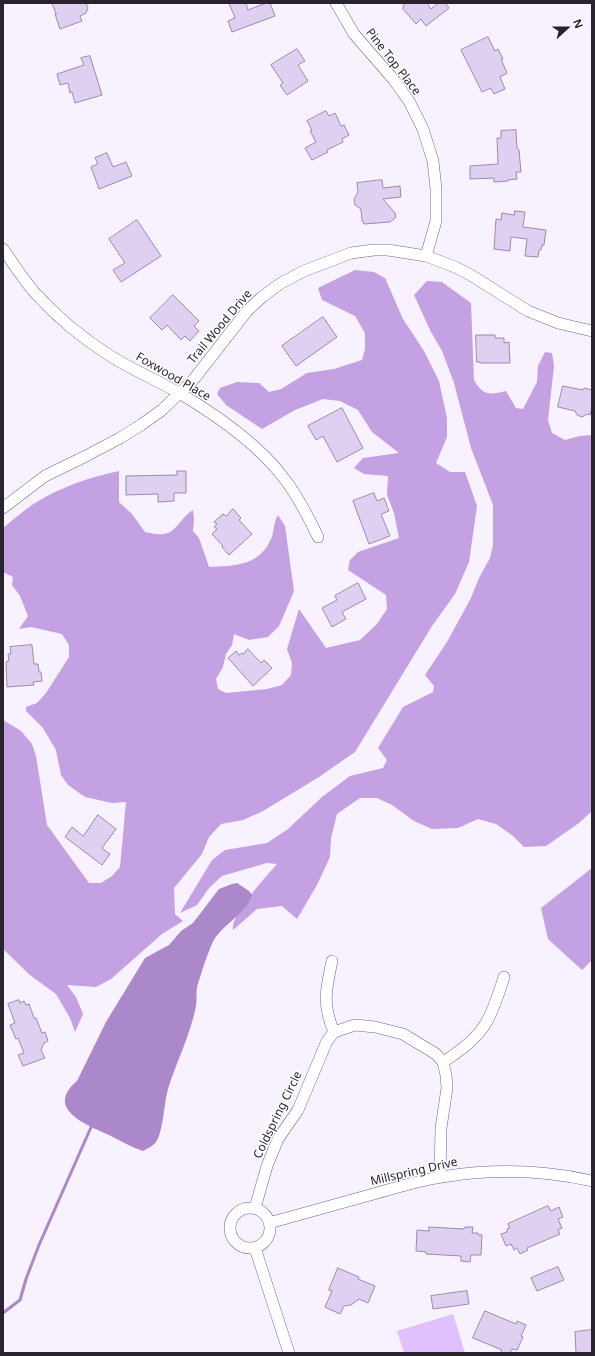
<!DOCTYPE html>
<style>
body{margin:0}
#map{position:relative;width:595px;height:1356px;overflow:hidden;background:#f8f1ff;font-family:"Noto Sans",sans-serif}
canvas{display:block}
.frame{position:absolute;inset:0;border:4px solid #29232f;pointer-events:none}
.north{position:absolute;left:547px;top:8px;width:40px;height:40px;-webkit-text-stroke:3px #fff;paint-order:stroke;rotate:69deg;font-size:11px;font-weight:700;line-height:16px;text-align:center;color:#29232f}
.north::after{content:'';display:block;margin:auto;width:14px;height:18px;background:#29232f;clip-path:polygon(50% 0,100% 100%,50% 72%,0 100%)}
</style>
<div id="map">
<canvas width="595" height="1356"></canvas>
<div class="frame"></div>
<div class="north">N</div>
</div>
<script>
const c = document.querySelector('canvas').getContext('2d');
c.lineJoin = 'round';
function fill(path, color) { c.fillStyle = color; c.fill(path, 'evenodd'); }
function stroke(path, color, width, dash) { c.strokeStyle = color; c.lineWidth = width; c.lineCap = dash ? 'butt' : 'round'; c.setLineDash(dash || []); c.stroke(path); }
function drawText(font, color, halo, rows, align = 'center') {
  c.font = font + ' "Noto Sans",sans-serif'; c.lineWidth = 3; c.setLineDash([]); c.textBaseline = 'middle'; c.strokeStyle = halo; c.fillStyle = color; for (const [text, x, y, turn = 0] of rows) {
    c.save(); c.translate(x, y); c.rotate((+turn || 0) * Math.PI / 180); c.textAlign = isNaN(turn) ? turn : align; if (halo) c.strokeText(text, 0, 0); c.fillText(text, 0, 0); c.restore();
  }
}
const green = new Path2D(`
 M453,1314L465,1353H404L397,1331Z`);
const forest = new Path2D(`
 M355,270L374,272L385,278L403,319L424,351L439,381L447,418V437L436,463L450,472H465L477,506L469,562L455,594L432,626L355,752L319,777L263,811L243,820L221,824L209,837L202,854L174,888L175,914L183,921L162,934L111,979L96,987L67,985L76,997L83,1014L75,1032L70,1018L56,994L30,975L3,949V720L21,731L32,744L36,756L47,825L89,883H101L112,876L120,867L126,802L112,803L85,797L68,785L61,775L56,750L43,728L26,711V707L37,703L46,693L69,657V645L62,634L31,627L19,629L28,616L20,596L12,585L13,577L3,572V528C13,520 24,510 35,503C61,487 90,477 119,471V502L132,514L145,532C150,533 158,535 164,534C177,532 181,517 193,510L194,519L193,531L199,538L209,567C233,566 258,566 270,541C275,533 272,525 278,515L285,526L294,591L279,626L268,637L249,640L234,634L232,645L226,654L223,667L216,679L218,689L226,693L267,689L282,685L291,675L292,663L287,649L299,609L326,648L360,640L377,624L387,609L386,595L348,570L350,560L358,552L399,538L394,513L387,495L388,476L364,474L354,468L363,458L399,453L372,432L358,410L340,401L323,399L295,410L262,429L226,405L217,394L220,388L237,382L259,383L269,392L281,389L307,373L334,369L362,360L365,349V333L355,316L322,300L318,288Z
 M427,281L442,282L471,303L474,380C483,396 490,395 506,391L516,408L523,409L537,382L538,366L545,352L552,353L554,366L548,420L552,433L565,440L580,436L592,435V811L579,823L546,846L524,847L513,836L496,824L478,819L458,828L432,829L414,821L392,805L377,798H360L337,814L331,838L330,857L317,885L297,919L282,906L257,909L233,930C230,915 267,876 277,864L267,863L222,876L209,888L197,905L180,913L212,860L225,850L267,843L288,829L322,797L350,776L383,768L387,760L378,748L403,707L433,692L434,686L425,675L447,642L471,598L479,578L490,558L493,545V505L471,448L454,383L442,351L431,332L414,295Z
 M592,868V960L582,970L548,939L541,908Z`);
const water = new Path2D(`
 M237,883L249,891L252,895C245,916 220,925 212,944C206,957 201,974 197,987C196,993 197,1000 196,1006C191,1033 176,1063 168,1089C164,1103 163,1133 156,1142C152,1147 148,1148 143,1151C131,1147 121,1141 109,1135C87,1125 44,1109 77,1081L106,1022L145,958L169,945L181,931L193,923L219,889L232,884Z`);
const stream = new Path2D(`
 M3,1313L20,1300L26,1279L39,1245L92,1125`);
const building = new Path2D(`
 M52,3H86L88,8L86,13L80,16L82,21L60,29L55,14H56Z
 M229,3H246L248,10L266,3H270L275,16L232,32L228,21L235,18Z
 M405,3H427L431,9L438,3H445L449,8L426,26L421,19L416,24L403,9Z
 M488,37L495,51L498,49L503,59H501L507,73L500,77L505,89L494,94L491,88L482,92L461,50Z
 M297,49L305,61L298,65L308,81L287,95L280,85L283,83L271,65Z
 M90,56L102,95L75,103L72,92L70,93L68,83L60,85L57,74L84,65L81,58Z
 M326,111L329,116L335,113L341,126L344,125L349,135L342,139L343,142L327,150L328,152L312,160L305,148L316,142L310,131L312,130L307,121Z
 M516,130L517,148L519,150L521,172H516L517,179L508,180V181L494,182V178L470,179V166L498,164L497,138H501V131Z
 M107,153L113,167L126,162L132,176L99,189L91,167L98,164L95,158Z
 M382,180L383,188L400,186L401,197L383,199L395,213L396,217L390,222L364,224L363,221H362L361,209L355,205L354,199L358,192L357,183Z
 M515,211L525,212L523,227L546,230L544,245H542L541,250H539L538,257L525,256L527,239L511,237L510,251L494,249L496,219L501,220L502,213L514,215Z
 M137,220L161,256L121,282L113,270L125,263L109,239Z
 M173,295L199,321L194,326L199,331L190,341L185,336L181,340L167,325L162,330L150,318Z
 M323,317L337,337L296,366L282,346Z
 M476,335H495V338H504V343L509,342L510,363H480V362H477Z
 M563,386L583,390L584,388L592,390V407L590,415L587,414L582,417L577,415L575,411L558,407Z
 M342,408L363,448L337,462L323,436L316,440L308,426Z
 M177,471H186V493H174V501L158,502V494L126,495V476L177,475Z
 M374,493L377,501L384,498L389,511L381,514L390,536L369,544L353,501Z
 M233,509L241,518L239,520L252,534L229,555L222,547L223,546L212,534L217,529L214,527L217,524L214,522L223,514L226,516Z
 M358,583L366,599L342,612L346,619L332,627L322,608L337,600L335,596Z
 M32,645L34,664H38L39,672H41L42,681L33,682L34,685L7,687L6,662L9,661L8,654H11L10,647Z
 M248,649L261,663L264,660L272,668L253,686L228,658L236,651L239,655L242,653L243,654Z
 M98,815L116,829L102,848L110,854L102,865L65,837L72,827L83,836Z
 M19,1000L20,1003L24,1001L26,1005L29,1004L34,1018H36L42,1033L45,1032L48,1041L44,1043L41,1050L45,1058L23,1066L18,1055L24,1053L18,1038L16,1039L10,1025L15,1023L8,1004Z
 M548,1206L551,1211L559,1207L563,1217L558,1219L562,1228L558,1230L560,1234L527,1248L528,1250L520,1254L517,1248L514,1250L511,1244L506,1246L501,1234L507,1232V1229L510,1228L508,1224Z
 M429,1227L464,1229L465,1227H473L472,1233H478V1235H482L481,1255H471L470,1262L461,1261V1256L426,1254V1252L416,1251L417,1230L429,1231Z
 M558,1267L564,1280L537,1291L531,1278Z
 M338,1268L359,1277L358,1279L375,1286L368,1303L359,1299L351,1305L344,1306L340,1314L325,1307L332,1291L329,1290Z
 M467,1291L469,1304L433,1309L431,1296Z
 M485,1311L516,1324L517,1321L526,1325L521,1336L523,1337L517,1350L512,1349L510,1353H500L502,1350L473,1338Z
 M592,1330V1353H576L575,1332Z`);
const street = new Path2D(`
 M336,3L354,34L394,80L409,101L423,129L433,161L436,189V221L426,256
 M3,249C13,263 23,279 35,293C56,316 82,338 109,355C132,370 157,380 181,394C216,415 258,444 283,477C298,496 308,516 318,537
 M3,508L45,476L86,456L120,438L141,425L162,410L194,379L247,311L262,297L281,283L304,271L351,253L374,250H388L426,256L455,267L469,274L528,311L558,323L592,331
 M332,961C326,989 322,1004 334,1032
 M443,1062C459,1052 476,1040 486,1023C494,1009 499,993 504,977
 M255,1208L267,1166L278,1139L298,1110L327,1041L334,1032L355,1025L375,1027L403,1034L436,1054L443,1062L446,1075L447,1088L441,1128L440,1177
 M230 1228a20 20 0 1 1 40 0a20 20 0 1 1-40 0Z
 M269,1223C305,1213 341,1203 377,1193C398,1187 420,1180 442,1177C491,1169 543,1170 592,1181
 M255,1248L289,1353`);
const streetNames = [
 ["Pine Top Place",393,62,52],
 ["Trail Wood Drive",220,327,-50],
 ["Foxwood Place",173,377,30],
 ["Coldspring Circle",278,1115,-64],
 ["Millspring Drive",414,1172,-13]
];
fill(green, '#e0c1fd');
fill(forest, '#c3a1e3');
fill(water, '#aa88c9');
stroke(stream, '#aa88c9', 3);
fill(building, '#dfcff0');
stroke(building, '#9b8caa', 1);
stroke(street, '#756683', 12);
stroke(street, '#fff', 11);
drawText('12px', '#29232f', '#fff', streetNames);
</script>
